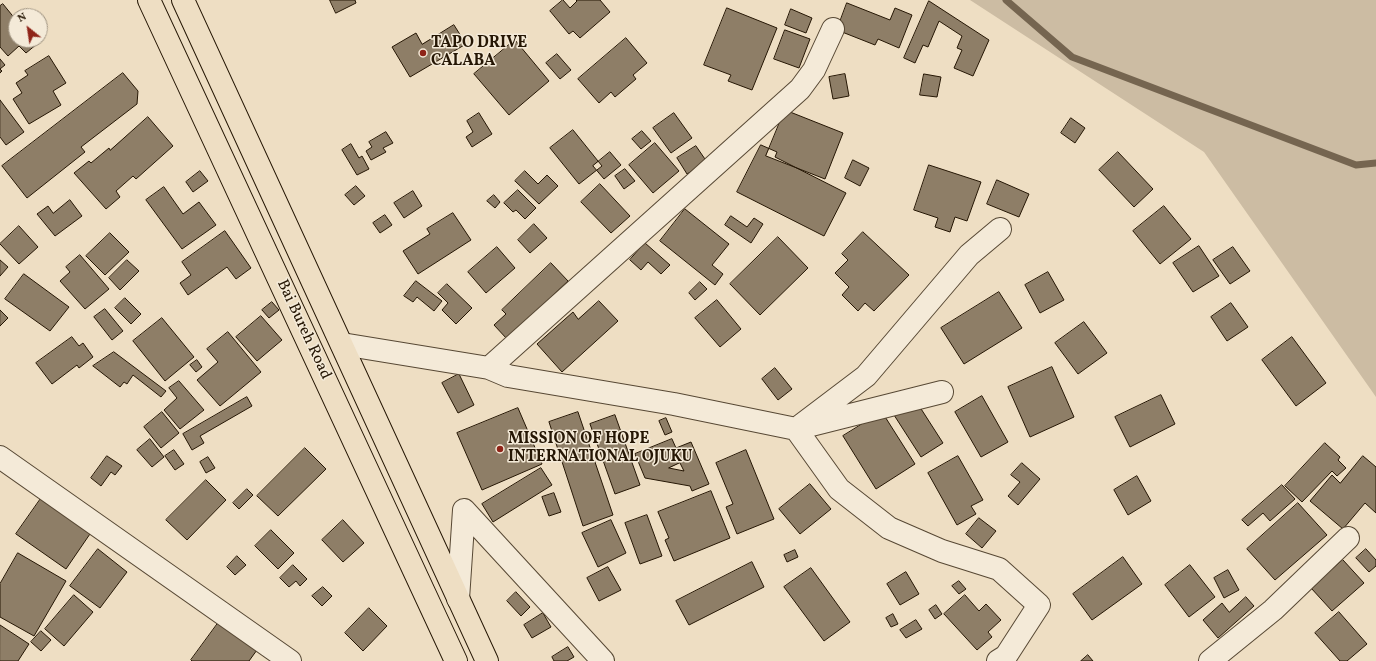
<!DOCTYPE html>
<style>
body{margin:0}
#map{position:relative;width:1376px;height:661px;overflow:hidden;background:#eedec3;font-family:Vollkorn,serif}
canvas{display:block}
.north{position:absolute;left:8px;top:8px;width:40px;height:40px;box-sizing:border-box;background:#f4ead8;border:1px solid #a19583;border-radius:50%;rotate:330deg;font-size:11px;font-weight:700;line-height:16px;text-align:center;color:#251604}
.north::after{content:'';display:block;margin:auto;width:14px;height:18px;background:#8f2418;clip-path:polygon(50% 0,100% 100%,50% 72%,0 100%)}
</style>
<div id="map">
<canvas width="1376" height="661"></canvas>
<div class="north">N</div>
</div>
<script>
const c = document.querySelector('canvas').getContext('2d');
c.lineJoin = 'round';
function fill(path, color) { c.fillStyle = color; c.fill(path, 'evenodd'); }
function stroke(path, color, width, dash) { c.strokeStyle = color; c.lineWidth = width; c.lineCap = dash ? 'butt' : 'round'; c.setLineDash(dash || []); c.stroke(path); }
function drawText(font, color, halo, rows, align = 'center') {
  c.font = font + ' Vollkorn,serif'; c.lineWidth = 3; c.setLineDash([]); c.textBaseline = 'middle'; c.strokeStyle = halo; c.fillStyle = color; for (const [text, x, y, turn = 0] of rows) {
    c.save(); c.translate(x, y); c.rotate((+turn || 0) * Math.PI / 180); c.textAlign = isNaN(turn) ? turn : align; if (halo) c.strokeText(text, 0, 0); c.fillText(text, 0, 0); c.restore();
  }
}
const green = new Path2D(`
 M970,0H1376V397L1204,152Z`);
const stream = new Path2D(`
 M1006,0L1072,57L1356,165L1376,163`);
const building = new Path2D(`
 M330,0H355L356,3L336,13Z
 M563,0L570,8L577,1L576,0H600L610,12L580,38L573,31L569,34L550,11Z
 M929,1L989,40L973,76L954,68L962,50L957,48L962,36L939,21L928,47L923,45L915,63L904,58Z
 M847,3L890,20L895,8L912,15L899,48L878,39L875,45L837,30Z
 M3,4L16,20V40H34L37,44L26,53L19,46L8,56L0,47V6Z
 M727,8L777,28L752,90L728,81L731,75L704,65Z
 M791,9L812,18L806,33L785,25Z
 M454,25L466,44L410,77L392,47L416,33L422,44Z
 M785,30L810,39L799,68L774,59Z
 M626,38L647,63L633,75L636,79L615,97L611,92L599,103L578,79Z
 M515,40L549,81L509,115L474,74Z
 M557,54L571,70L560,79L546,63Z
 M49,56L66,83L53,91L61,105L29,124L13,99L22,93L16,83L28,75L25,71Z
 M0,59L5,65L0,69L2,71L0,73Z
 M123,73L138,91L137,104L81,147L85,152L27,198L2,166Z
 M845,74L849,96L833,99L829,77Z
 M924,74L941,77L937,97L920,95Z
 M0,100L24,132L6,145L0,137Z
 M785,110L843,133L825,179L766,156Z
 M479,113L492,134L472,147L466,137L473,132L467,121Z
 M674,113L692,138L671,153L653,128Z
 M148,117L173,146L136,179L133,176L116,191L120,197L106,209L74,173L89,161L91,163L109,148L110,150Z
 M1071,118L1085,128L1075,143L1061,133Z
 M573,130L602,166L579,184L550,148Z
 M642,131L651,141L641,149L632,139Z
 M386,132L393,143L383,148L386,152L371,160L366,151L372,147L369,142Z
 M655,143L679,171L653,193L629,165Z
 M351,144L359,158L362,156L369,169L357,175L342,150Z
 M761,145L777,152L775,157L846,193L824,236L737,192Z
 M696,146L707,162L687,174L677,158Z
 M610,152L621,165L604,179L593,166Z
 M1118,152L1153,189L1134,207L1099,170Z
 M853,160L869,168L860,186L845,178Z
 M929,165L981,182L967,221L955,217L950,232L935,227L938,218L914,210Z
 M625,169L635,181L624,189L615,176Z
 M200,171L208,181L193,192L186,182Z
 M525,171L538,184L547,175L558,186L539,204L515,181Z
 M997,180L1029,194L1019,217L987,204Z
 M600,184L630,216L611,233L581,202Z
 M356,186L365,196L354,205L345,195Z
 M164,187L183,214L199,202L216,225L182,249L146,200Z
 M518,190L536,208L525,219L516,210L513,212L504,203Z
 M413,191L422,206L404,218L394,203Z
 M494,195L500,202L495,208L487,201Z
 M70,200L82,216L55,236L37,214L48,206L53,213Z
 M1164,206L1191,239L1160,264L1133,231Z
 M685,209L729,244L712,265L723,274L715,285L660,241Z
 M453,213L471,240L418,274L403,251L430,234L427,229Z
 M385,215L392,225L380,233L373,223Z
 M731,216L747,227L754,218L763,224L751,243L725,225Z
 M534,224L547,238L530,253L518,240Z
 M19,226L38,247L19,264L0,244Z
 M225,231L251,268L236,279L227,267L188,295L180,283L191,275L182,262Z
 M863,232L909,275L874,311L865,303L858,311L842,295L849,287L835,273L848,260L842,254Z
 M110,233L129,252L105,275L86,256Z
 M778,237L808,268L760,315L730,284Z
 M645,243L670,265L661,274L648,262L641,270L630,260Z
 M1199,246L1219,276L1193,292L1173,263Z
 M497,247L515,268L486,293L468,272Z
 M1233,247L1250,271L1230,284L1213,260Z
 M80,255L109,289L85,309L60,281L70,272L66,267Z
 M0,260L8,267L0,276Z
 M127,260L139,271L120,290L109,278Z
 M551,263L568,281L507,339L494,325L506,314L502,310Z
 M1048,272L1064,300L1040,313L1025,285Z
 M24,274L69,307L50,331L5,299Z
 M416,281L442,301L434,311L417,297L413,302L404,296Z
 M700,282L707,289L695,300L689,293Z
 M447,284L472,308L456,324L442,310L448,303L438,293Z
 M999,292L1022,328L964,364L941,328Z
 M125,298L141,314L131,324L115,308Z
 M717,300L741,329L720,347L695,318Z
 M599,301L618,321L562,372L537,344L573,312L578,319Z
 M272,302L279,310L269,318L262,310Z
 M1231,303L1248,327L1227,341L1211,317Z
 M105,309L123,331L112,340L94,317Z
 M0,310L8,318L0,326Z
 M261,316L282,340L257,361L236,337Z
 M162,318L194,357L165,381L133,341Z
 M1084,322L1107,353L1078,374L1055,343Z
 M228,332L261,372L220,406L197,380L218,362L207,349Z
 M72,337L79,346L83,343L93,357L79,368L77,365L52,384L36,363Z
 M1292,337L1326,383L1296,406L1262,360Z
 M114,352L166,391L161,397L133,375L127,384L124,382L120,387L93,366Z
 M197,360L202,367L196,372L190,365Z
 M1052,367L1074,417L1030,437L1008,387Z
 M775,368L792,389L778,400L762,379Z
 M459,374L474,405L458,413L442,383Z
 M179,381L204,410L180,429L164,410L177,398L169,388Z
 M1161,395L1175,424L1130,447L1115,417Z
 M982,396L1008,442L981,457L955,412Z
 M247,397L252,406L200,436L204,443L192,450L183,434Z
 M916,401L943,443L921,457L894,415Z
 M518,408L542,464L482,490L457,433Z
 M162,412L179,433L161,448L144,427Z
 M578,412L613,515L583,526L549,422Z
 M882,412L915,464L876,489L843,436Z
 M615,415L640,485L615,494L590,424Z
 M666,418L672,432L665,435L659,421Z
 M150,439L164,457L152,467L137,450Z
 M672,439L676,448L691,442L709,484L692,491L690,486L645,478L635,454ZM680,463L684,471L669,468Z
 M1325,443L1340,457L1338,460L1346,468L1337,476L1332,471L1302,502L1285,486Z
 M305,448L326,469L278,516L257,496Z
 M174,450L184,464L175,470L165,456Z
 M746,450L774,519L737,534L726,507L733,504L716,463Z
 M107,456L122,466L115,475L111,472L101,486L91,478Z
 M958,456L983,500L971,506L976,514L957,525L928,473Z
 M1363,456L1376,467V513L1365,503L1343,529L1310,501L1332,475L1340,483Z
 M208,457L215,468L206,473L200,462Z
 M1022,463L1040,479L1018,505L1008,496L1020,482L1011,475Z
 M541,468L552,485L493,522L482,504Z
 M1137,476L1151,501L1128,515L1114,490Z
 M206,480L226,500L187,540L166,520Z
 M810,484L831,509L800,534L779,509Z
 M1282,485L1295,499L1270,521L1263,513L1248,526L1242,520Z
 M247,489L253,495L239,509L233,503Z
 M711,491L730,538L674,561L665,540L669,538L658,512Z
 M554,493L561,512L549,516L542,497Z
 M42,497L92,531L66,569L16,534Z
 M1298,503L1327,535L1275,580L1247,549Z
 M647,515L662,556L640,564L625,523Z
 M979,518L996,531L982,548L966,534Z
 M343,520L364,543L343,562L322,540Z
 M611,520L626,553L598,567L582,533Z
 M271,530L294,553L278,569L255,546Z
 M98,549L127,572L100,608L70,586Z
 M1366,549L1376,560V566L1369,572L1356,558Z
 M795,550L798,557L787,562L784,555Z
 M18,553L66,581L34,636L0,617V584Z
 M237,556L246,565L235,575L227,567Z
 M1123,557L1142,584L1092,620L1073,594Z
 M1343,560L1364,583L1332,611L1311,588Z
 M752,562L764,587L689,625L676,601Z
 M293,565L307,579L300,586L296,581L289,587L280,578Z
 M1190,565L1215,597L1189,617L1165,585Z
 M608,567L621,590L599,601L587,578Z
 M811,568L850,622L824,641L784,587Z
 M1228,570L1239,590L1224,598L1214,578Z
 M906,572L919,594L900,605L887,584Z
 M959,581L966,589L959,594L952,586Z
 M323,587L332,596L322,606L312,596Z
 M516,592L530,607L521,616L507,601Z
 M74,595L93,612L64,646L45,629Z
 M965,595L979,611L986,604L1001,620L988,632L992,637L977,650L944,614Z
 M1246,597L1254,606L1218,638L1203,620L1222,603L1229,612Z
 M936,605L942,614L935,619L929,610Z
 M369,608L387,626L363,651L345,633Z
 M1339,612L1367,644L1347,661H1340L1315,633Z
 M543,613L551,627L532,638L524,625Z
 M893,614L898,624L891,627L886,618Z
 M224,615L262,643L249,661H192L191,660Z
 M916,620L922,629L906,638L900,630Z
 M0,625L29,644L18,661H0Z
 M41,631L51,640L41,651L31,642Z
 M568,647L574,657L567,661H554L552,657Z
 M1088,655L1093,661H1081Z`);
const minor = new Path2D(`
 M342,344L489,368L508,376L674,404L796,429L839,489L889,528L942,551L999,569L1039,605L1006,656L998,661
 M489,368L800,89L814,70L833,29
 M807,426L942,392
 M796,429L866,376L969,255L1000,229
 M0,457L290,661
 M458,599L464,510L603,661
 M1210,661L1273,610L1348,538`);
const highway = new Path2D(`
 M149,0L456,661
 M183,0L487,661`);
const markers = [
 [423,53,4,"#8f2418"],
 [500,449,4,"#8f2418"]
];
const poiNames = [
 ["TAPO DRIVE",431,44],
 ["CALABA",431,62],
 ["MISSION OF HOPE",508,440],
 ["INTERNATIONAL OJUKU",508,458]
];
const streetNames = [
 ["Bai Bureh Road",303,330,65]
];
fill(green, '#ccbca3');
stroke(stream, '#756550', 7);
fill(building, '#8e7e67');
stroke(building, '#251604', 1);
stroke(minor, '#574834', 24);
stroke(highway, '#251604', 24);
stroke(minor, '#f4ead8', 22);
stroke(highway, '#eedec3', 22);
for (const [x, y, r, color] of markers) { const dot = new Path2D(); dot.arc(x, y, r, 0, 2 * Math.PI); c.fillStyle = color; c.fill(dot); stroke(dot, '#f4ead8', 1.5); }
drawText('bold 16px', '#251604', '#f4ead8', poiNames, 'left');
drawText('16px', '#251604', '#f4ead8', streetNames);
</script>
